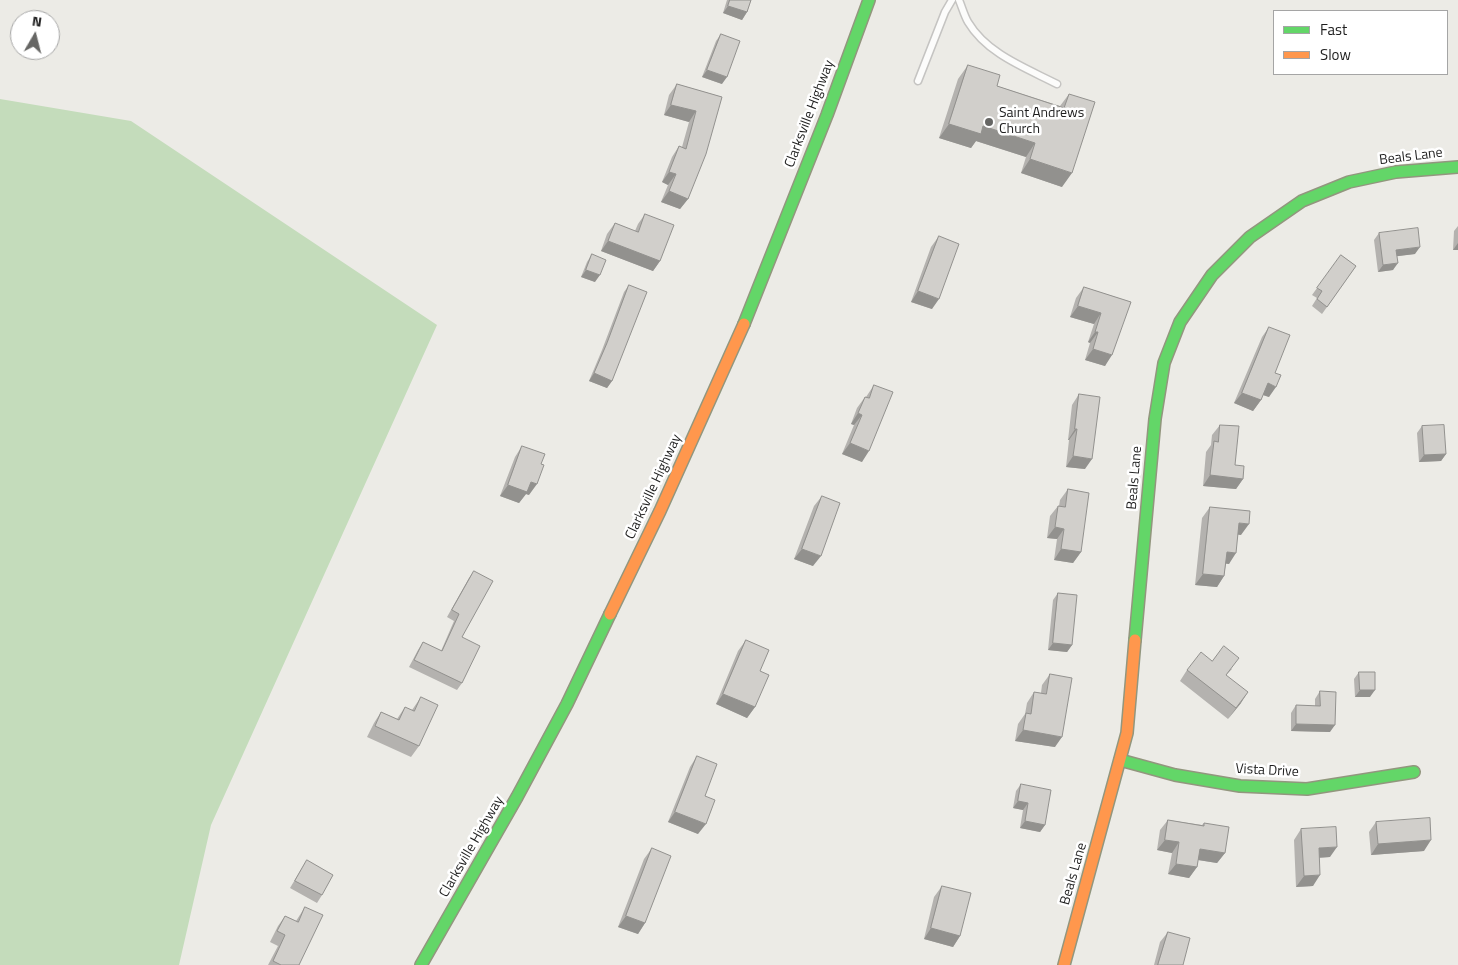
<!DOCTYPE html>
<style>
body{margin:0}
#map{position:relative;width:1458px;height:965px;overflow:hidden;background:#ecebe6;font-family:"Titillium Web",sans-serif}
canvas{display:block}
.legend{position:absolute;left:1273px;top:10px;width:175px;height:65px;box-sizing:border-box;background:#fff;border:1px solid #a5a5a5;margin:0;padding:6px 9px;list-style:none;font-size:15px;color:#1e1e1e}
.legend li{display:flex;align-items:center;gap:10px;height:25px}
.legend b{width:25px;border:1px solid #a5a5a5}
.north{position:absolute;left:10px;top:10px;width:50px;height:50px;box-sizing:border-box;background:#fff;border:1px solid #a5a5a5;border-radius:50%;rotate:8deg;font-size:14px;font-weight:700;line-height:20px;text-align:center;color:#1e1e1e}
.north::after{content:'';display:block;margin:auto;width:18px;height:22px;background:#666664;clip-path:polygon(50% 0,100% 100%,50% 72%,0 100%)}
</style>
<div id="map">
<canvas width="1458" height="965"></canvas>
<ul class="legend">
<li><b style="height:6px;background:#63d668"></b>Fast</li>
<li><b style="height:6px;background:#ff974d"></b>Slow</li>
</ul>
<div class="north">N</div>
</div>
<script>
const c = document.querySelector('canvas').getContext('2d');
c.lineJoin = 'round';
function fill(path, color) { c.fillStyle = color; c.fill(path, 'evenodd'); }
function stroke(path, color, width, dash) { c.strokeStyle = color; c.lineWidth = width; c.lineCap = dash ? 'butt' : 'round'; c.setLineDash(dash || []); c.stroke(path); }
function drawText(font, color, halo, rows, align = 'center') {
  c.font = font + ' "Titillium Web",sans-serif'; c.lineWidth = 5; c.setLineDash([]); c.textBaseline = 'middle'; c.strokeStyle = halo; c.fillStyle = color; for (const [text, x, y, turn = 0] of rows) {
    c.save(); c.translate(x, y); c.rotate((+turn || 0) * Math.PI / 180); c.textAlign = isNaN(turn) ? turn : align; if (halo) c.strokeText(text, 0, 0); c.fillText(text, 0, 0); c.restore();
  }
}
const forest = new Path2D(`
 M0,99L131,121L437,325L211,825L179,965H0Z`);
const lane = new Path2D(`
 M959,0C962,7 964,15 968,22C987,54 1026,68 1057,84
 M918,81L945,12L952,0`);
const fast = new Path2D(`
 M744,324L827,115L869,0
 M1135,640L1155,419L1164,363L1180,322L1212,275L1250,237L1302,201L1349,182L1396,172L1458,167
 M1120,760L1175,775L1240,786L1307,789L1414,772
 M421,965L517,797L567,704L610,614`);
const slow = new Path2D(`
 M610,614L660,511L744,324
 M1064,965L1127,733L1135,640`);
const wall = new Path2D(`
 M727,0H751L747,12L742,20L723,13Z
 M721,34L722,84L702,77L716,41Z
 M968,65L997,86L1060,106L1069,94L1062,187L1021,173L1026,157L976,141L971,148L939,138L958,79Z
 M677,84L722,97L688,199L680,209L661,202L668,185L662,182L672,157L679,146L682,147L689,122L664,115L669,95Z
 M645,214L660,261L653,271L601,251L607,234L615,223L635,231L638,224Z
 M1458,226V250H1453L1454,231Z
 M1379,233L1415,254L1397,256L1393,270L1378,272L1374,240Z
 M939,236L932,309L911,302L931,247Z
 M592,254L595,282L581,277L587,262Z
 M1341,255L1356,266L1322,314L1312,306L1317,298L1312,295Z
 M629,285L612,381L607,388L589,381L602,350L624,292Z
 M1084,287L1131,302L1105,366L1085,360L1090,343L1088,342L1094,324L1070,317L1076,298Z
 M1269,327L1275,373L1269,397L1263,395L1261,400L1253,411L1234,403L1262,337Z
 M874,385L862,462L842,454L854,425L851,424L857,408L865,397H866Z
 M1079,394L1085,469L1066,467L1069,440H1068L1072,405Z
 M1220,425L1235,465L1243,479L1236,489L1203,486L1206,452L1211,445L1212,435Z
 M1422,426L1446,454L1441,461L1419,462L1417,433Z
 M522,446L529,495L526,494L519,503L500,496L515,457Z
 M1068,489L1081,552L1073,563L1054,560L1057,539L1047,538L1050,516L1058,506H1059L1060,500Z
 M822,496L813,566L794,559L814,506Z
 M1210,507L1241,535L1238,534L1229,564L1226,563L1224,576L1217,587L1195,585L1202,518Z
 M474,571L462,637V683L457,690L409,667L418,650L423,642L441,651L454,621L447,617L469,578Z
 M1058,593L1072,645L1067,652L1048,650L1053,600Z
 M746,640L760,671L755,707L747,718L716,704L738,651Z
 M1212,661L1232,669L1226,675L1241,703L1228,719L1180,681L1187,670Z
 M1359,672L1370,697H1355L1354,679Z
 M1050,674L1055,747L1015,741L1018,724L1025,714L1027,703L1034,692L1041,693L1042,685Z
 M1320,691L1330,732L1291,731V713L1296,705L1315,706V699Z
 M421,697L419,746L411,757L367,737L374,723L381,712L397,719L405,707L412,710Z
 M697,756L705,796L698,834L668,822L690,767Z
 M1021,784L1045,825L1040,832L1020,828L1023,810L1013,808L1016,791Z
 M1168,820L1202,825L1204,823L1225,853L1217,863L1198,860L1197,867L1189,878L1168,874L1172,853L1157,850L1160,830Z
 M1376,822L1424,851L1371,855L1369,832Z
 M1301,829L1330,857L1319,858L1313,886L1296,887L1294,840Z
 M652,848L645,923L638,934L618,927L644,859Z
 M307,860L322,895L317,903L290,888L302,868Z
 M942,886L960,936L953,947L924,939L934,897Z
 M305,907L299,965H268L278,946L270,942L278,926L285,916L296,921Z
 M1168,932L1183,965H1154L1160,942Z`);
const shadedWall = new Path2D(`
 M728,6L747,12L742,20L723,13Z
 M707,70L727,77L722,84L702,77Z
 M671,105L696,111L689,122L664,115Z
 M949,124L983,126L1035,143L1026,157L976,141L971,148L939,138Z
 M1030,159L1072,173L1062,187L1021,173Z
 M669,172L676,174L668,185L662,182Z
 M669,191L688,199L680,209L661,202Z
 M608,241L660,261L653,271L601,251Z
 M1458,243V250H1453Z
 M1420,247L1415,254L1391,257L1396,250Z
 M1398,263L1393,270L1378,272L1383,265Z
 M586,270L600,275L595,282L581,277Z
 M918,291L939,299L932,309L911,302Z
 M1078,306L1101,313L1094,324L1070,317Z
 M1095,332H1098L1090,343L1088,342Z
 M1093,349L1112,355L1105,366L1085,360Z
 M594,373L612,381L607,388L589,381Z
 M1268,383L1276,387L1269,397L1260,394Z
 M1242,393L1261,400L1253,411L1234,403Z
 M858,413L862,415L854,425L851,424Z
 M1075,429H1077L1069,440H1068Z
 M850,443L869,451L862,462L842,454Z
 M1446,454L1441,461L1419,462L1424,455Z
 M1073,456L1092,459L1085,469L1066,467Z
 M1210,475L1243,479L1236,489L1203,486Z
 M531,482L537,484L529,495L526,494L519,503L500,496L508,485Z
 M1239,523L1249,524L1241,535L1232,534Z
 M1055,527L1064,529L1057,539L1047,538Z
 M802,549L821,556L813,566L794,559Z
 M1061,549L1081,552L1073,563L1054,560Z
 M1227,552L1236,553L1229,564L1219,563Z
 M1203,574L1224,576L1217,587L1195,585Z
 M1053,643L1072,645L1067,652L1048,650Z
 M1360,690H1375L1370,697H1355Z
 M1248,692L1241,703L1228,719L1236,708Z
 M723,694L755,707L747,718L716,704Z
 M1296,724L1335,725L1330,732L1291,731Z
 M1023,730L1062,737L1055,747L1015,741Z
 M1018,801L1028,803L1023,810L1013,808Z
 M675,812L706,824L698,834L668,822Z
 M1025,821L1045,825L1040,832L1020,828Z
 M1165,840L1179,842L1172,853L1157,850Z
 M1431,840L1424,851L1371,855L1378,844Z
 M1337,847L1330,857L1311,858L1319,848Z
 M1200,849L1225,853L1217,863L1192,859Z
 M1176,864L1197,867L1189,878L1168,874Z
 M1320,875L1313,886L1296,887L1304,876Z
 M626,916L645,923L638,934L618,927Z
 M931,928L960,936L953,947L924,939Z`);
const building = new Path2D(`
 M730,0H751L747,12L728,6Z
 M721,34L740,41L727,77L707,70Z
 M968,65L1000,75L997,86L1064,108L1069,94L1095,102L1072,173L1030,159L1035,143L983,126L981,134L949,124Z
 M677,84L722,97L706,154L688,199L669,191L676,174L669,172L679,146L686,149L696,111L671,105Z
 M645,214L674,225L660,261L608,241L615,223L638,232Z
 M1418,228L1420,247L1396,250L1398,263L1383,265L1379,233Z
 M939,236L959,244L939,299L918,291Z
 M592,254L606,260L600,275L586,270Z
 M1341,255L1356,266L1327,307L1317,299L1322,291L1317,288Z
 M629,285L647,292L612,381L594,373L607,343Z
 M1084,287L1131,302L1112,355L1093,349L1098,332H1095L1101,313L1078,306Z
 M1269,327L1290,335L1275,373L1281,375L1276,387L1268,383L1261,400L1242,393Z
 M874,385L893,392L869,451L850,443L862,415L858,413L865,397L869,398Z
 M1079,394L1100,397L1092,459L1073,456L1077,429H1075Z
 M1220,425L1239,426L1235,465L1244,466L1243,479L1210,475L1214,441L1218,442Z
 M1444,425L1446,454L1424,455L1422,426Z
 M522,446L545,454L541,464L544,465L537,484L531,482L527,492L508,485Z
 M1068,489L1089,493L1081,552L1061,549L1064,529L1055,527L1058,506L1065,507Z
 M822,496L840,503L821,556L802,549Z
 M1210,507L1250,511L1249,524L1239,523L1236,553L1227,552L1224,576L1203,574Z
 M474,571L493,581L462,637L480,646L462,683L414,660L423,642L442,651L459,614L452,610Z
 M1058,593L1077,595L1072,645L1053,643Z
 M746,640L769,650L760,671L769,675L755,707L723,694Z
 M1224,646L1239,658L1226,675L1248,692L1236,708L1187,670L1201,652L1212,661Z
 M1359,672H1375V690H1360Z
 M1050,674L1072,678L1062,737L1023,730L1026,713L1031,714L1034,692L1046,694Z
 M1320,691L1336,692L1335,725L1296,724V705L1320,706Z
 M421,697L438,705L419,746L375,726L381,712L399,720L405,707L414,711Z
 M697,756L717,764L705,796L715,800L706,824L675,812Z
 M1021,784L1051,790L1045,825L1025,821L1028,803L1018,801Z
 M1430,818L1431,840L1378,844L1376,822Z
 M1168,820L1204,826V823L1229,827L1225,853L1200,849L1197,867L1176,864L1179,842L1165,840Z
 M1336,827L1337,847L1319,848L1320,875L1304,876L1301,829Z
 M652,848L671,856L645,923L626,916Z
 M307,860L333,875L322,895L295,881Z
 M942,886L971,893L960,936L931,928Z
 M305,907L323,915L299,965H281L273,961L285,935L277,931L285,916L298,922Z
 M1168,932L1190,938L1183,965H1158Z`);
const markers = [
 [989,122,5,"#666664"]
];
const streetNames = [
 ["Clarksville Highway",810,114,-69],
 ["Beals Lane",1411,157,-7],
 ["Beals Lane",1135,478,-85],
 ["Clarksville Highway",654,487,-65],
 ["Vista Drive",1267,771,3],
 ["Clarksville Highway",472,847,-60],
 ["Beals Lane",1074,874,-74]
];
const poiNames = [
 ["Saint Andrews",999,114],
 ["Church",999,130]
];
fill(forest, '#c4dcbb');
stroke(lane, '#c5c4c2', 9);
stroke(fast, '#92967e', 14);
stroke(slow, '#92967e', 14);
stroke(lane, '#fcfcfb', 6);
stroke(fast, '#63d668', 11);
stroke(slow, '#ff974d', 11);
fill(wall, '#b4b2af');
fill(shadedWall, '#92918e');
fill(building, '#d1cfcb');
stroke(building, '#92918e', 1);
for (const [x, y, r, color] of markers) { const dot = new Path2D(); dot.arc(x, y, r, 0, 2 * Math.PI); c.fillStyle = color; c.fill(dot); stroke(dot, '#fff', 2); }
drawText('14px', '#1e1e1e', '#fff', streetNames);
drawText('14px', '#1e1e1e', '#fff', poiNames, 'left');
</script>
